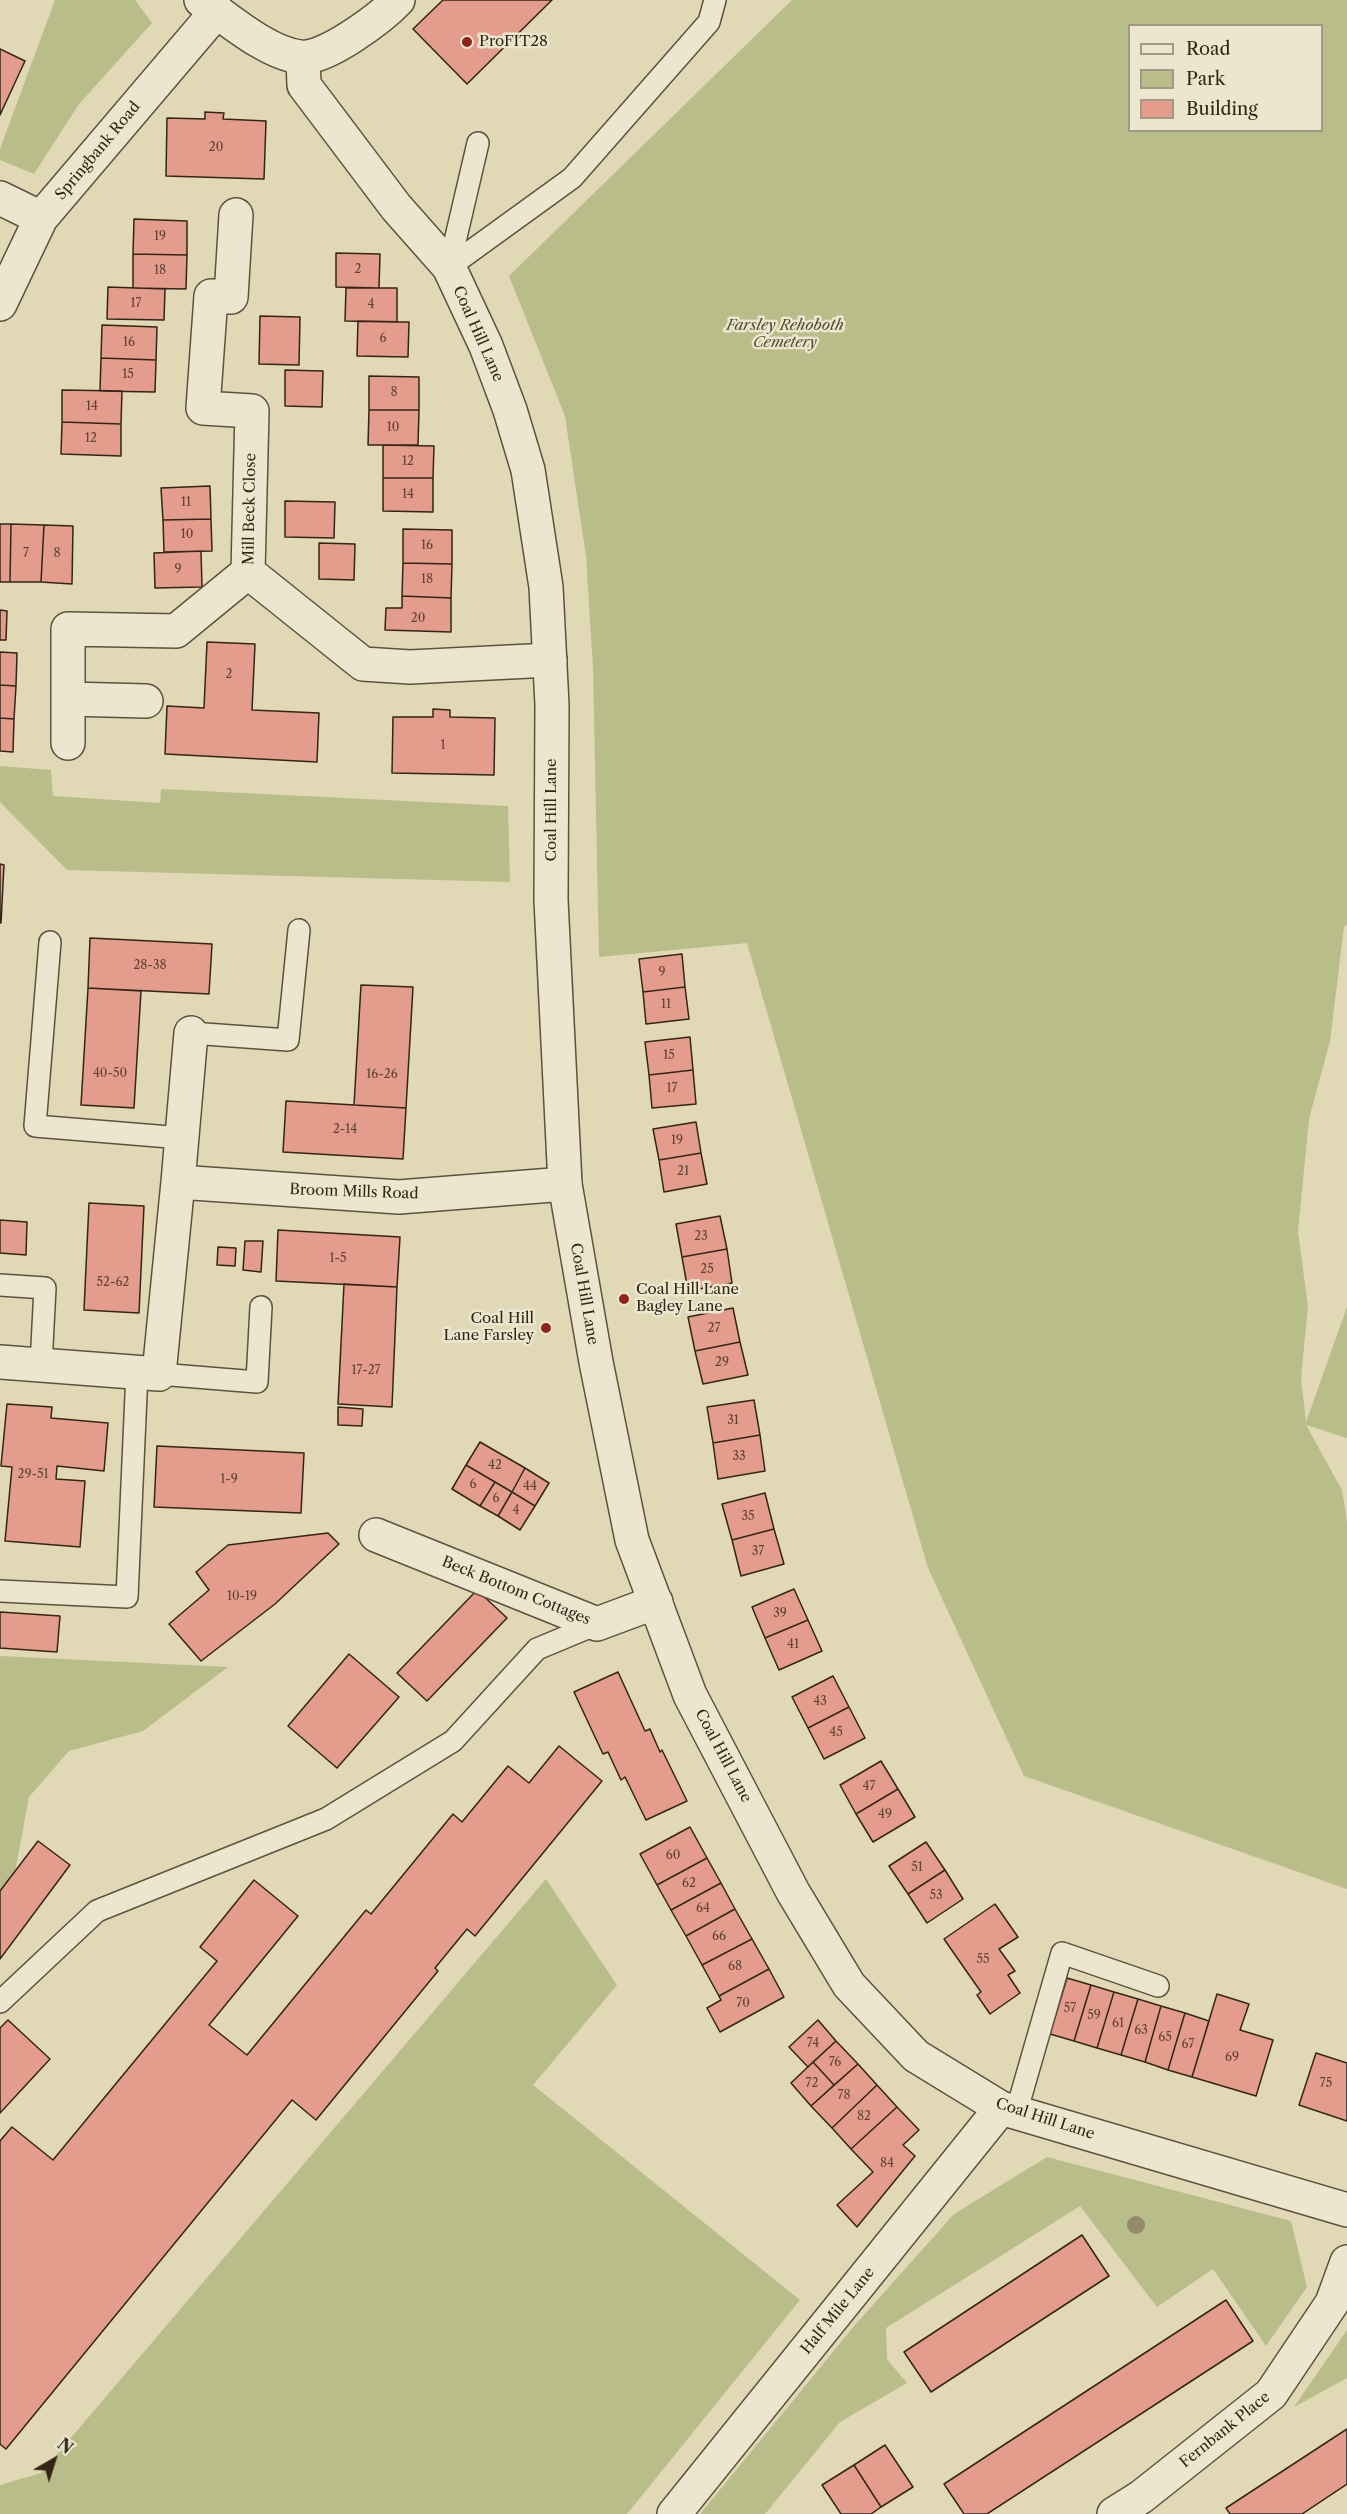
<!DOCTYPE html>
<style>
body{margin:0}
#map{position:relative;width:1347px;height:2514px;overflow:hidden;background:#e1d8b5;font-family:"Libre Caslon Text",serif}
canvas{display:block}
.legend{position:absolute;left:1128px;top:24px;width:195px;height:108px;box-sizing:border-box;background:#ece6cf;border:2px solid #a29985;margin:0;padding:8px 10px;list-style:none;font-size:18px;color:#322617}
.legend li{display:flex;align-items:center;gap:12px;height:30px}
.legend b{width:30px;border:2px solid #a29985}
.north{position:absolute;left:24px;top:2430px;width:60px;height:60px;-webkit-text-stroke:4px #ece6cf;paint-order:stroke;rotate:39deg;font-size:16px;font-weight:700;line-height:24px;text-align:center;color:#322617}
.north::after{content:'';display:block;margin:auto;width:21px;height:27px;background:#322617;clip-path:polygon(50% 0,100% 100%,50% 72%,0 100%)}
</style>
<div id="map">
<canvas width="1347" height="2514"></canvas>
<ul class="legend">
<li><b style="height:8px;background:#ece6cf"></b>Road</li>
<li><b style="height:16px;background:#b9bd89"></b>Park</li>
<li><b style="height:16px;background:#e49c8c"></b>Building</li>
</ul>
<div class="north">N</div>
</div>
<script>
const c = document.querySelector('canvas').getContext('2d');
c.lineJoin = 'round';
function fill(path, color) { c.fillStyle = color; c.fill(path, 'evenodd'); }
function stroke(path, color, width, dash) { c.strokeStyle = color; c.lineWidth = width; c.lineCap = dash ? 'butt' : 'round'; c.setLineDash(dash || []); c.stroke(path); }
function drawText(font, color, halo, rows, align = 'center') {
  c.font = font + ' "Libre Caslon Text",serif'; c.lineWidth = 5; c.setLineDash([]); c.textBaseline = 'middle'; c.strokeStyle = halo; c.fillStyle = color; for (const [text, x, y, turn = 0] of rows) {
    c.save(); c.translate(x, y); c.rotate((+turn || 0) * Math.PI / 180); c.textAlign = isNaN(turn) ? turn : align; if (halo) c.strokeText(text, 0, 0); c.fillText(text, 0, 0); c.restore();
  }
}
const green = new Path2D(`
 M55,0H135L152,23L79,104L34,174L0,160V149Z
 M792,0H1347V924L1344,927L1330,1041L1309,1119L1298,1232L1308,1306L1301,1378L1306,1422L1347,1307V1438L1306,1425L1342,1490L1347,1522V1889L1024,1776L928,1568L747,943L599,957L593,668L586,556L565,416L509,276ZM1130,26H1322V130H1130Z
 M0,766L51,770L53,796L160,803L161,789L508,806L510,882L67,870L0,802Z
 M0,1656L228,1667L143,1731L69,1751L29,1797L15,1872L0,1891Z
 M546,1879L617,1985L533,2085L800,2300L627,2514H0V2485L41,2473Z
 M1047,2157L1291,2221L1307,2287L1266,2346L1213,2269L1157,2307L1080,2206L886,2328L887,2359L907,2383L840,2422L765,2514H700L855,2325L954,2214Z
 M1347,2330V2378L1294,2407Z`);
const building = new Path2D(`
 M443,0H552L467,84L413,29Z
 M0,49L25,61L0,115Z
 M205,112L224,113L223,119L266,121L264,179L166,176L167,118L205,119Z
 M134,219L187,221V255L133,254Z
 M336,253L380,254L379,288L336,287Z
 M133,254L187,255L186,289L133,288Z
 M108,287L165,289L164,320L107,319Z
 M346,288H397V322L345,321Z
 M260,316L300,317L299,365L259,364Z
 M358,321L409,322L408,357L357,356Z
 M102,325L157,327L156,360L101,358Z
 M101,358L156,360L155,392L100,391Z
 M285,370L323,371L322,407L285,406Z
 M369,376L419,377V410H369Z
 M62,390L122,391L121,424L62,422Z
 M369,410H419L418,445H368Z
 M62,422L121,424V456L61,454Z
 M383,445L434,446L433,478H383Z
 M383,478H433V512L383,511Z
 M210,486L211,519L163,520L161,488Z
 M285,501L335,502L334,538L285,537Z
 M211,519L212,551L164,552L163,520Z
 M0,524H11L10,582H0Z
 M11,524L44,525L41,582H10Z
 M44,525L73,526L72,584L41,582Z
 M403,529L452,530V564L403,563Z
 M319,543L355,544L354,580L319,579Z
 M201,551L202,587L155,588L154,553Z
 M403,563L452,564L451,598L402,596Z
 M402,596L451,598V632L385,630L386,608H402Z
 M0,610L7,611L6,640H0Z
 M207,642L255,644L252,710L319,713L317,762L165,754L167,706L204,708Z
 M0,652L17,653L16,686L0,685Z
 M0,685L16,686L14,719L0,718Z
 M433,709L450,710V717L495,718L494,775L392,773L393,717H433Z
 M0,718L14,719L13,752L0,751Z
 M0,864L4,865L1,923H0Z
 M90,938L212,944L209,994L88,988Z
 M682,954L685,987L643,992L639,959Z
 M361,985L413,987L406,1108L354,1105Z
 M685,987L689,1019L646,1024L643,992Z
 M88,988L141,991L134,1108L81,1105Z
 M690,1037L693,1070L649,1075L645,1042Z
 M693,1070L696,1104L652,1108L649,1075Z
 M286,1101L406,1108L403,1159L283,1152Z
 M696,1122L701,1153L659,1160L653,1129Z
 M701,1153L707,1184L664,1192L659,1160Z
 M89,1203L144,1206L139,1313L84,1310Z
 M720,1216L727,1249L682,1257L676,1224Z
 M0,1220L27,1222L26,1255L0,1253Z
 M278,1230L400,1237L397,1287L276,1281Z
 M245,1241H263L261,1272L243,1270Z
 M218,1247L236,1248L235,1266L217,1265Z
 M727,1249L732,1283L688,1291L682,1257Z
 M344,1284L397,1287L392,1407L338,1404Z
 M733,1308L740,1342L695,1351L688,1317Z
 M740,1342L748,1375L703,1384L695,1351Z
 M754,1400L760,1435L713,1443L707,1407Z
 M7,1404L52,1407L51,1418L108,1423L104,1471L57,1466L56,1479L85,1481L80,1547L5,1541L12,1467L1,1466Z
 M338,1407L363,1409L362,1426L338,1425Z
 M760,1435L765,1471L718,1479L713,1443Z
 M480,1442L525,1468L512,1492L466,1465Z
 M157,1446L304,1453L301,1513L154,1507Z
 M466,1465L495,1482L480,1506L452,1489Z
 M525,1468L549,1483L535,1506L512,1492Z
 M495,1482L512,1492L498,1516L480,1506Z
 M512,1492L535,1506L520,1530L498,1516Z
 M765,1493L774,1529L732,1540L722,1504Z
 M774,1529L784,1564L741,1576L732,1540Z
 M328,1533L339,1544L275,1604L201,1661L169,1624L209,1590L196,1572L228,1545Z
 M794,1589L808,1620L765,1638L752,1607Z
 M477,1590L507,1618L427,1701L397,1673Z
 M0,1612L60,1616L57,1652L0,1648Z
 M808,1620L822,1651L779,1670L765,1638Z
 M349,1654L399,1697L337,1768L288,1726Z
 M618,1672L645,1731L650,1729L660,1752L662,1750L687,1801L646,1820L625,1777L621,1780L608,1752L603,1754L574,1692Z
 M833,1676L849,1707L808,1728L792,1697Z
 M849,1707L865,1738L824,1759L808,1728Z
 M559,1746L602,1781L475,1936L467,1929L435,1968L438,1971L316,2120L292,2100L6,2449L0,2444V2141L12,2127L53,2160L217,1961L200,1947L254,1880L298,1916L209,2025L247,2055L366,1910L371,1914L453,1814L462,1822L508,1766L529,1783Z
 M881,1761L898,1789L856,1814L840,1785Z
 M898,1789L915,1817L873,1842L856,1814Z
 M690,1827L707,1858L657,1885L640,1854Z
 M38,1841L70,1865L0,1959V1891Z
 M926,1842L945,1870L908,1894L889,1866Z
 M707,1858L721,1883L671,1910L657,1885Z
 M945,1870L963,1899L927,1923L908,1894Z
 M721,1883L735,1909L686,1936L671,1910Z
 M995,1904L1018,1937L999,1949L1015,1971L1008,1975L1020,1993L990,2014L977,1995L981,1992L944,1939Z
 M735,1909L752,1939L702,1965L686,1936Z
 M752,1939L769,1969L719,1996L702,1965Z
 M769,1969L784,1997L720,2032L707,2008L721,2000L719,1996Z
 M1067,1978L1091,1985L1074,2041L1050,2034Z
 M1091,1985L1114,1992L1097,2048L1074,2041Z
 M1114,1992L1138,1999L1121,2055L1097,2048Z
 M1217,1994L1249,2004L1240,2030L1273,2040L1256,2096L1192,2077Z
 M1138,1999L1161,2006L1145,2062L1121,2055Z
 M1161,2006L1185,2013L1168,2070L1145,2062Z
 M1185,2013L1209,2021L1192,2077L1168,2070Z
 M8,2020L50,2059L0,2113V2028Z
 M818,2020L836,2041L808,2067L789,2047Z
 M836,2041L858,2064L834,2085L813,2062Z
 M1316,2053L1347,2063V2121L1299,2105Z
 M813,2062L834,2085L811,2106L791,2083Z
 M858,2064L877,2085L832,2128L811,2106Z
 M877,2085L897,2107L851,2149L832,2128Z
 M897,2107L919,2130L903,2145L915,2156L857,2227L837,2205L873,2172L851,2149Z
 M1082,2235L1109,2276L931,2392L904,2352Z
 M1226,2300L1253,2341L987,2514H964L944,2484Z
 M1347,2429V2484L1302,2514H1230L1226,2508Z
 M885,2445L913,2487L881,2507L854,2465Z
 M854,2465L881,2507L871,2514H841L822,2485Z`);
const service = new Path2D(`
 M478,143L449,267L572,178L709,22L715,0
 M50,942L35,1126L182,1138
 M191,1033L288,1040L299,930
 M0,1285L45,1288L41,1365
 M159,1374L257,1382L261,1307
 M0,1591L127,1597L137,1372
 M0,2002L97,1911L326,1819L453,1741L537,1649L597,1624
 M1016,2113L1062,1953L1158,1986`);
const minor = new Path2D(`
 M0,198L41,218
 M236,215L231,297L211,296L203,408L252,411L248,572L363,664L410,667L550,660
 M0,304L41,218L217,11
 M68,699L146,701
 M68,743V629L176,631L248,572
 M178,1182L191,1033
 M0,1362L159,1374L178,1182L399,1197L565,1184
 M376,1535L597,1624L656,1602
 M1114,2514L1141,2497L1271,2394L1332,2303L1347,2262`);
const tertiary = new Path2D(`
 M201,0C228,19 267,53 300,57C324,61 382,17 398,0
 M303,58L304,85L396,207L449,267L486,346L510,410L528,470L546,587L552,705L551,900L565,1184L596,1362L632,1540L690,1695L793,1892L849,1985L916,2056L1001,2108L1347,2210
 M674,2514L1001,2108`);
const trees = [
 [1136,2225]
];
const markers = [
 [467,42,6,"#8f2418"],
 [624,1299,6,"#8f2418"],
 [546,1328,6,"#8f2418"]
];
const numberNames = [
 ["20",216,148],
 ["19",160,237],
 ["2",358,270],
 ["18",160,271],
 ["17",136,304],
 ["4",371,305],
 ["6",383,339],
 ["16",129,343],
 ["15",128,375],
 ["8",394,393],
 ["14",92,407],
 ["10",393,428],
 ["12",91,439],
 ["12",408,462],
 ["14",408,495],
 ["11",186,503],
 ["10",187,535],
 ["16",427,546],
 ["7",26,554],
 ["8",57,554],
 ["9",178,570],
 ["18",427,580],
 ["20",418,619],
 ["2",229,675],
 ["1",443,746],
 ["28-38",150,966],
 ["9",662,973],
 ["11",666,1005],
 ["15",669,1056],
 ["40-50",110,1074],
 ["16-26",382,1075],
 ["17",672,1089],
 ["2-14",345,1130],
 ["19",677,1141],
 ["21",683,1172],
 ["23",701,1237],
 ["1-5",338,1259],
 ["25",707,1270],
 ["52-62",113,1283],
 ["27",714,1329],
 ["29",722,1363],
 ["17-27",366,1371],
 ["31",733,1421],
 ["33",739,1457],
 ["42",495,1466],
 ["29-51",33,1475],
 ["1-9",229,1480],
 ["6",473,1485],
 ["44",530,1487],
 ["6",496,1499],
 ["4",516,1511],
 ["35",748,1517],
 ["37",758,1552],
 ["10-19",242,1597],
 ["39",780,1614],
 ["41",793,1645],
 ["43",820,1702],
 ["45",836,1733],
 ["47",869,1787],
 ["49",885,1815],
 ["60",673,1856],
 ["51",917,1868],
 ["62",689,1884],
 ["53",936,1896],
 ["64",703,1909],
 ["66",719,1937],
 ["55",983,1960],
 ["68",735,1967],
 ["70",743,2004],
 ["57",1070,2009],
 ["59",1094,2016],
 ["61",1118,2024],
 ["63",1141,2031],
 ["65",1165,2038],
 ["74",813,2044],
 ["67",1188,2045],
 ["69",1232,2058],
 ["76",835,2063],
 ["72",812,2084],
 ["75",1326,2084],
 ["78",844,2096],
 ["82",864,2117],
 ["84",887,2164]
];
const poiNames = [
 ["ProFIT28",479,42],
 ["Coal Hill Lane",636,1290],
 ["Bagley Lane",636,1307],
 ["Coal Hill",534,1319,"right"],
 ["Lane Farsley",534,1336,"right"]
];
const streetNames = [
 ["Springbank Road",98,151,-50],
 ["Coal Hill Lane",478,334,66],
 ["Mill Beck Close",250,509,-89],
 ["Coal Hill Lane",552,810,-90],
 ["Broom Mills Road",354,1192,2],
 ["Coal Hill Lane",584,1294,80],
 ["Beck Bottom Cottages",516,1591,22],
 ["Coal Hill Lane",723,1756,62],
 ["Coal Hill Lane",1045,2119,18],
 ["Half Mile Lane",838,2311,-51],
 ["Fernbank Place",1225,2430,-39]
];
const parkNames = [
 ["Farsley Rehoboth",785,326],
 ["Cemetery",785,343]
];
fill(green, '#b9bd89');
fill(building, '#e49c8c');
stroke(building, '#322617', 1.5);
stroke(service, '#5e523e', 24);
stroke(minor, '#5e523e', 36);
stroke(tertiary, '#5e523e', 36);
stroke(service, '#ece6cf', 21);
stroke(minor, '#ece6cf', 33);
stroke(tertiary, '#ece6cf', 33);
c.fillStyle = '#938b6e';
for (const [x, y] of trees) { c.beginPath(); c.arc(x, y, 9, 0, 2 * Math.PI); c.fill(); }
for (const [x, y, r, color] of markers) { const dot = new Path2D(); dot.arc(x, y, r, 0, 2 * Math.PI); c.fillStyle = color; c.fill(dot); stroke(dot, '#ece6cf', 2); }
drawText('12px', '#5e4434', null, numberNames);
drawText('15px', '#322617', '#ece6cf', poiNames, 'left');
drawText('15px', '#322617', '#ece6cf', streetNames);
drawText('italic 15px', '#544c34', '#ece6cf', parkNames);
</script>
